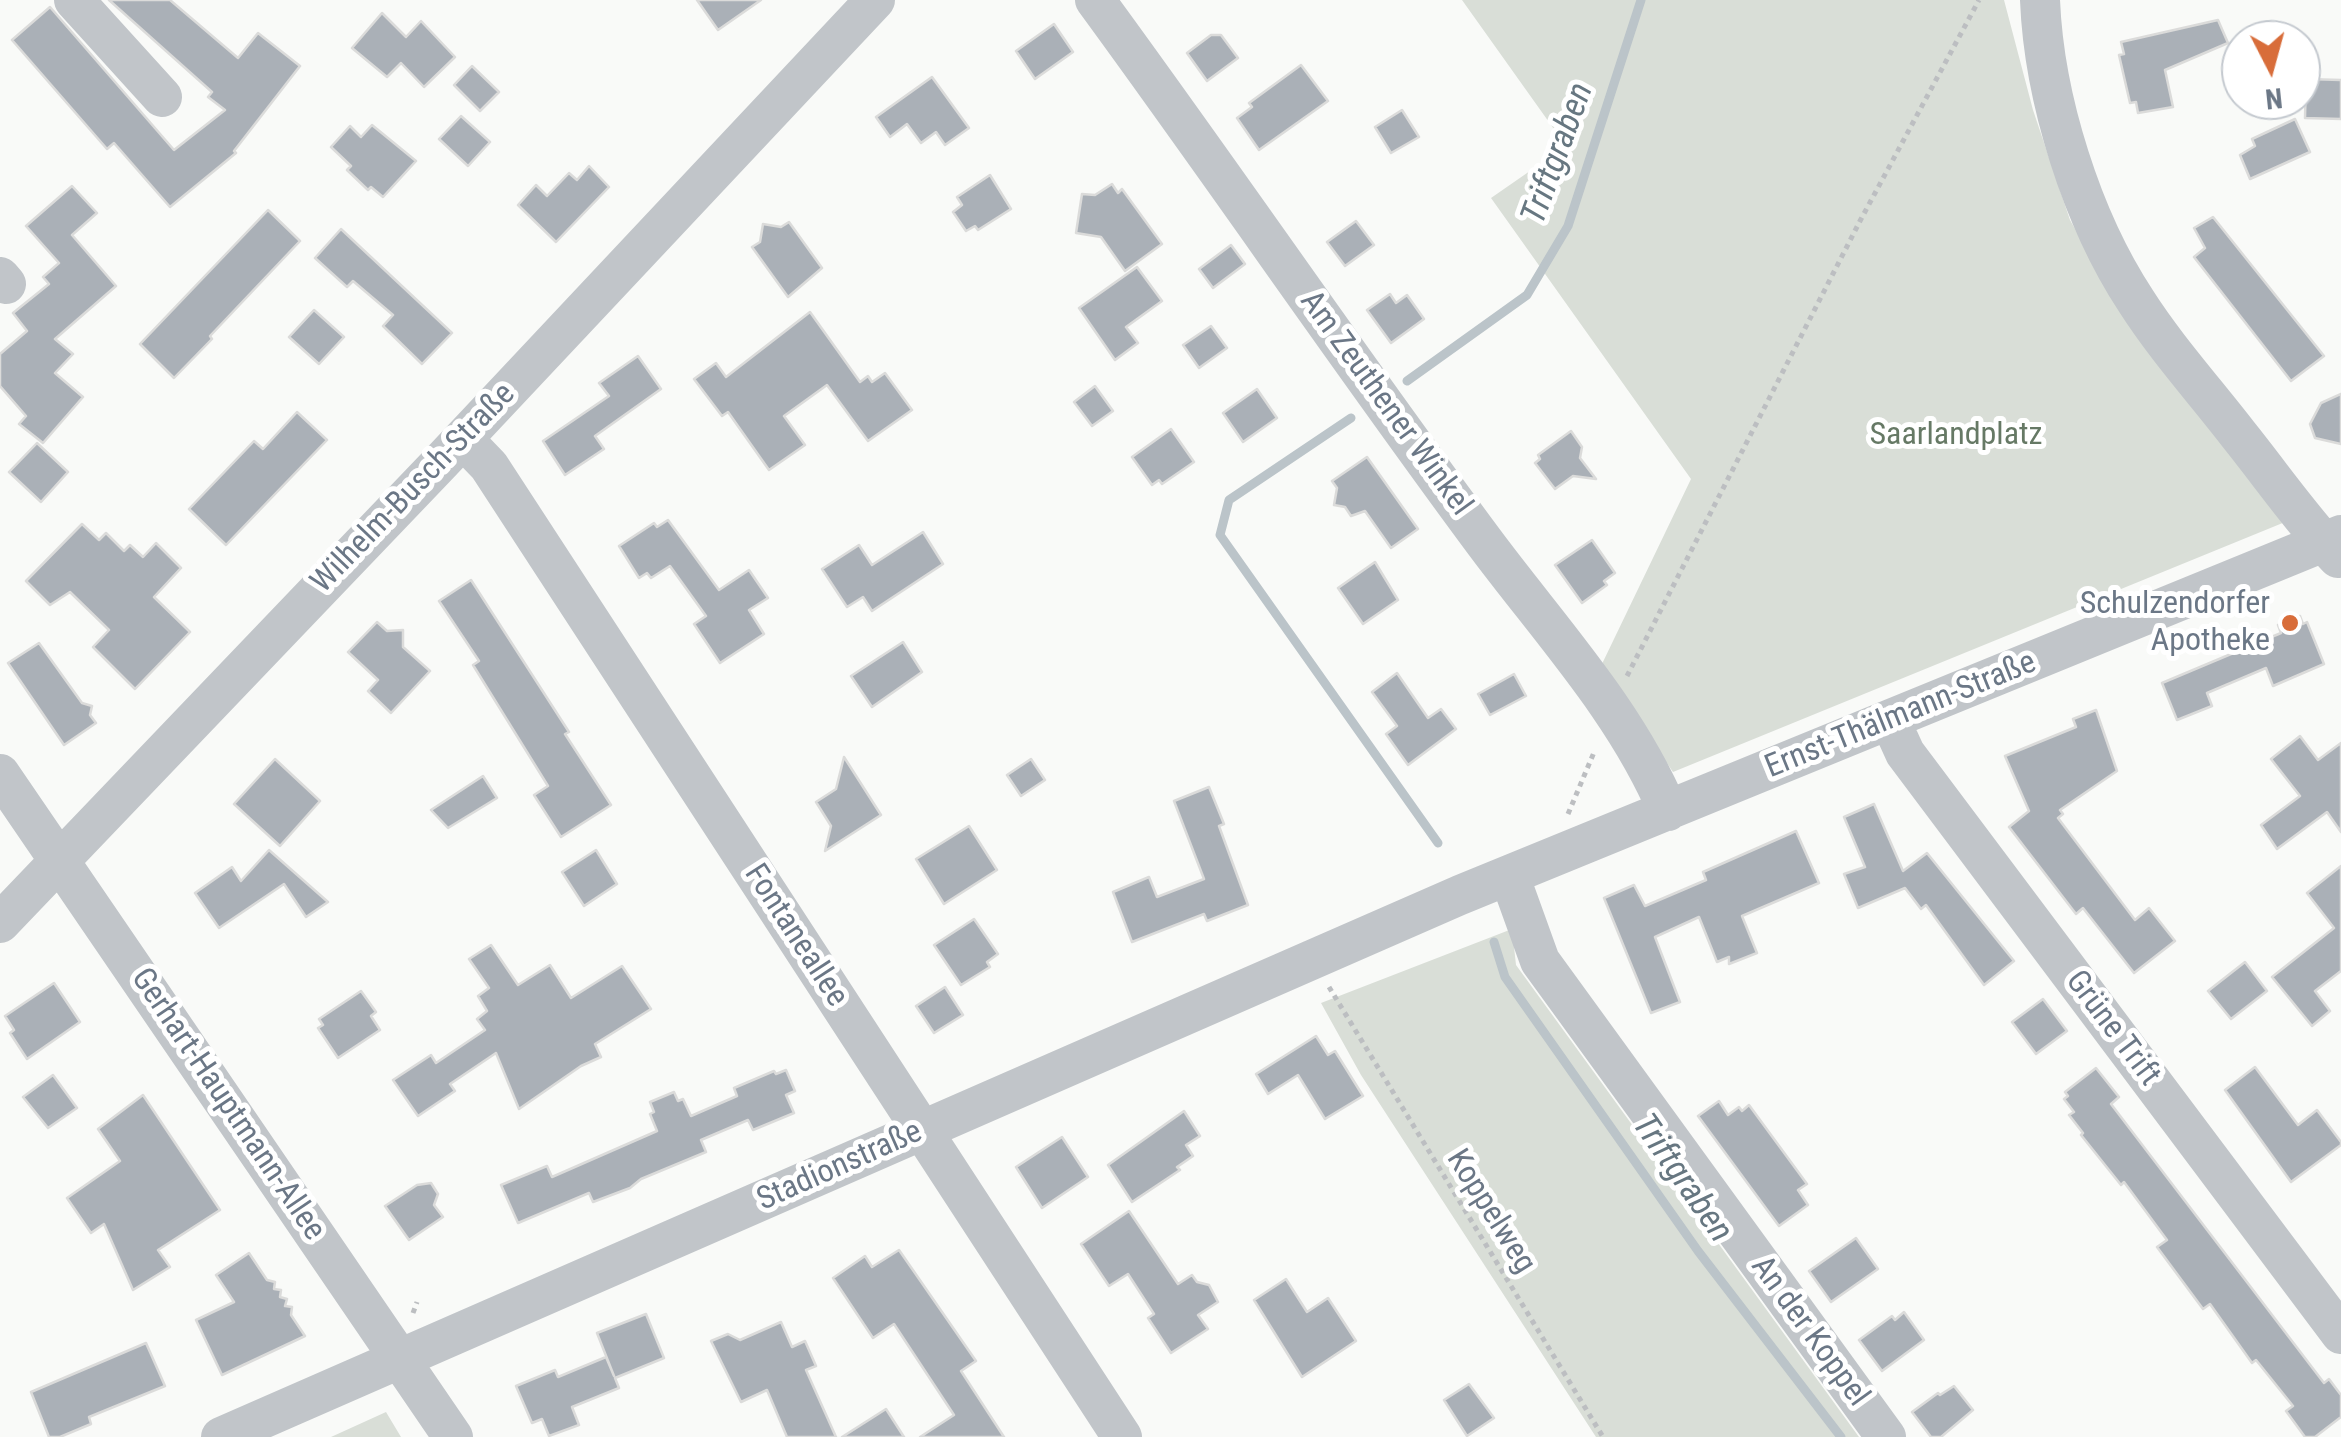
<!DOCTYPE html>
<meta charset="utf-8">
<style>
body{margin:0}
#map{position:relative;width:2341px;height:1437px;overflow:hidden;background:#f9faf8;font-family:"Roboto Condensed",sans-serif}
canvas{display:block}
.north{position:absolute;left:2221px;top:20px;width:100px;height:100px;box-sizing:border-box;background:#fff;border:2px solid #c4c9cf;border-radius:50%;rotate:174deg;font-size:28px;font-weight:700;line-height:40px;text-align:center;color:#6b7786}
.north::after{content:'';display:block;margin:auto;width:35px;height:45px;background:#d86d3a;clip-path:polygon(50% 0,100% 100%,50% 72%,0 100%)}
</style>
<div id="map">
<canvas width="2341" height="1437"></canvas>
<div class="north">N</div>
</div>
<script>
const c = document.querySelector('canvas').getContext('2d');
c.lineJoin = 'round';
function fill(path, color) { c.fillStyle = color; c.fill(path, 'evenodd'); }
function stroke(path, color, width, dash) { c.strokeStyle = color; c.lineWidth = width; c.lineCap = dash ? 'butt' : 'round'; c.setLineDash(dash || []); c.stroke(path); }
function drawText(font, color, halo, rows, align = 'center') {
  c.font = font + ' "Roboto Condensed",sans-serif'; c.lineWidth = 10; c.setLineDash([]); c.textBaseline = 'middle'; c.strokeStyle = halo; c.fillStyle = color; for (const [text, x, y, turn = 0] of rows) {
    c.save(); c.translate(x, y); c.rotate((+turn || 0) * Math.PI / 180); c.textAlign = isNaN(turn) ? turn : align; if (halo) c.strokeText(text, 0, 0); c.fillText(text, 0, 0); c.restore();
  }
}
const green = new Path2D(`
 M1462,0H2004L2033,110L2070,220L2120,309L2290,520L1673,772L1601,666L1691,479L1491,198L1566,146Z
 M1512,929L1516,965L1859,1437H1596L1361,1075L1321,1003Z
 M386,1412L401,1437H331Z`);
const stream = new Path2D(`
 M1407,381L1527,295L1568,226L1641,0
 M1351,418L1229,500L1220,535L1438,843
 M1494,942L1505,977L1698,1251L1841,1437`);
const building = new Path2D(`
 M109,0H170L238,58L258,33L300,66L234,151L236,153L170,207L114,143L107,149L12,40L50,7L174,150L225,110L208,97L212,92Z
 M697,0H761L718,30Z
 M382,13L406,37L421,21L455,57L424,87L401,63L387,77L352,48Z
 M2218,20L2228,43L2165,70L2173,107L2138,113L2136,102L2130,103L2119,55L2124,54L2121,42Z
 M1054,24L1073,52L1035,79L1016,51Z
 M1211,35H1221L1238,58L1207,81L1187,53Z
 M1301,65L1328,101L1259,150L1237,118L1252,107L1249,103Z
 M472,66L499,92L480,111L454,85Z
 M932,77L969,128L945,145L936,132L921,143L907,124L890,137L876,117Z
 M2306,79L2341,80V119L2305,118Z
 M1402,110L1419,137L1391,153L1375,127Z
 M461,116L490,142L468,166L439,139Z
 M2295,119L2310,152L2250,179L2240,155L2255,146L2252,139Z
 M372,125L416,161L383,197L371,187L368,190L347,170L351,166L331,147L350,126L361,137Z
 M589,166L609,187L556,242L518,205L536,185L547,196L569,173L577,180Z
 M990,175L1011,209L978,230L975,226L966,231L953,212L962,205L957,197Z
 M1112,184L1118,193L1122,189L1162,244L1125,271L1101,237L1076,233L1082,194L1095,195Z
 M72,186L97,213L72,235L116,286L55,339L73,354L55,373L83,397L43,443L19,424L26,416L0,386V354L27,331L13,313L49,284L43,277L59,263L26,226Z
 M268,210L300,241L210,336L212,339L174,378L140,344Z
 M2213,217L2324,356L2291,381L2194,257L2205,248L2194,228Z
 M1356,221L1374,245L1345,266L1327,242Z
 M789,222L822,268L788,297L752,247L760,242L763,224L781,227Z
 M341,229L452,333L422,364L383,326L393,315L353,281L347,287L315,258Z
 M1231,245L1245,264L1213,288L1199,269Z
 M1137,267L1162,301L1126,327L1138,343L1115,360L1079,308Z
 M1390,294L1396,303L1407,295L1424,319L1391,343L1367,310Z
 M314,310L344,337L319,364L289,337Z
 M810,312L860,382L868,376L872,382L885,373L912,410L868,441L827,385L784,416L805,445L769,470L728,412L722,416L694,379L716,363L726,377Z
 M1211,326L1227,348L1199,368L1183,345Z
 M638,356L661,389L595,436L604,449L565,475L543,441L609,396L599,383Z
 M1095,386L1113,411L1092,426L1074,402Z
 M1257,389L1277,418L1243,442L1223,413Z
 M2341,394V444L2315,438L2310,424L2321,403Z
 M297,412L327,440L226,545L189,509L254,441L263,449Z
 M1171,429L1194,462L1162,484L1159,480L1152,485L1132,457Z
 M1571,431L1582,447L1580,458L1596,479L1573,476L1555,489L1535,463L1540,459L1538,455Z
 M37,443L68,472L41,502L9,472Z
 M1367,457L1418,529L1391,548L1365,511L1351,516L1345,507L1334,505L1337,488L1332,481Z
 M668,520L719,590L749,570L768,598L749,610L764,634L720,663L694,624L706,616L670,566L651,578L647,573L639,578L619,546L654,523L657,527Z
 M82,524L99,540L106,533L124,551L130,545L143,557L156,543L181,568L154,597L190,632L135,689L93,647L109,630L70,592L50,605L26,581Z
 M923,532L943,564L872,611L863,597L847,607L822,569L859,545L872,565Z
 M1592,540L1615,573L1604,581L1607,585L1582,603L1555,565Z
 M1375,562L1398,600L1363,624L1338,588Z
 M471,580L569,732L565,734L611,805L561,837L534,795L548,786L473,665L479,661L439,601Z
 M2300,616L2303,624L2307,622L2324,664L2273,686L2266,668L2207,693L2212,706L2177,720L2162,683L2281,633L2278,625Z
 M377,622L387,631L403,630V647L430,671L391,713L368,691L378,680L348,652Z
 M903,642L922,672L872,707L851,676Z
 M39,643L82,703L92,706L90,715L96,723L64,745L8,663Z
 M1397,673L1428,718L1441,709L1456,729L1408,765L1386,734L1397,726L1372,692Z
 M1514,674L1526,696L1490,715L1478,694Z
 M2096,710L2117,771L2060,810L2063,814L2058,818L2135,920L2149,908L2175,941L2134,973L2083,908L2076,914L2009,827L2029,811L2005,756L2076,727L2073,719Z
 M2300,736L2318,760L2341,743V832L2327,812L2277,849L2261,825L2300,796L2271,759Z
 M844,757L881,815L825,851L831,826L816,802L836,789Z
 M275,759L320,801L280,846L234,804Z
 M1031,759L1045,780L1021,796L1007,775Z
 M483,776L497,798L448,828L431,810Z
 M1209,787L1224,824L1219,826L1248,905L1207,921L1204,914L1132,942L1113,892L1149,877L1157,897L1204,879L1174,801Z
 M1874,804L1903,871L1927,853L2014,961L1984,985L1926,905L1921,909L1905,888L1858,908L1844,874L1865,867L1844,817Z
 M969,826L997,870L944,904L916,859Z
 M1796,831L1819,883L1742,916L1757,953L1729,964V957L1717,962L1699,917L1655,937L1680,1002L1651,1013L1604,898L1634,885L1645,906L1706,880L1703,872Z
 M269,850L328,902L306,917L284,884L219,928L195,893L232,867L241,881Z
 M596,850L617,884L584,906L562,872Z
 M2341,866V971L2315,991L2330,1011L2312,1026L2272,977L2334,928L2307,893Z
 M974,919L998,954L987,962L990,967L961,985L934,945Z
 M491,945L518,985L550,965L571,998L622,966L651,1009L595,1044L601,1057L581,1066L519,1109L496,1053L450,1084L455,1091L418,1116L393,1080L431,1055L436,1063L485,1030L477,1019L487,1011L478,996L489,988L469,959Z
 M2245,962L2267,991L2231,1019L2208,991Z
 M54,983L80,1022L27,1059L10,1033L14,1030L5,1016Z
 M945,987L963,1015L934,1033L916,1006Z
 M361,991L376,1012L371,1016L380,1030L338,1058L318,1028L323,1025L319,1019Z
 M2043,999L2067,1031L2036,1054L2012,1022Z
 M1316,1036L1328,1055L1335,1051L1363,1096L1325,1119L1298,1075L1268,1094L1256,1074Z
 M2255,1067L2298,1125L2317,1110L2341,1142V1145L2291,1182L2225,1090Z
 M2096,1068L2119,1097L2111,1104L2324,1383L2329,1379L2341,1395V1417L2315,1437H2305L2286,1411L2293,1406L2256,1360L2252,1363L2210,1304L2203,1309L2157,1247L2167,1240L2124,1182L2121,1185L2081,1135L2083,1133L2069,1115L2074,1112L2064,1099L2068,1096L2065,1092Z
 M786,1070L795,1091L786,1095L794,1113L753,1130L748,1120L701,1140L706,1152L641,1179L630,1188L593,1202L589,1193L518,1223L501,1185L547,1166L552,1177L657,1131L650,1114L654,1112L650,1102L674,1092L678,1101L683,1099L691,1116L737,1096L734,1088L774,1071L776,1074Z
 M53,1075L77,1108L48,1128L23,1097Z
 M143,1095L220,1210L158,1250L170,1267L133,1290L104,1224L91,1233L67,1198L120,1161L98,1129Z
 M1719,1101L1728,1115L1739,1107L1742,1111L1749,1105L1807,1184L1798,1190L1808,1205L1779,1226L1698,1116Z
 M1184,1111L1200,1136L1186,1145L1193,1156L1177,1167L1180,1170L1132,1202L1108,1165Z
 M1062,1137L1088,1177L1042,1208L1016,1167Z
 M431,1183L438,1194L434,1205L443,1217L409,1240L385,1206L417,1185Z
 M1129,1211L1178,1284L1192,1275L1197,1282L1209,1285L1218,1302L1198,1315L1208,1329L1171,1353L1148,1318L1154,1314L1128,1274L1109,1286L1081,1244Z
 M1856,1238L1878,1269L1831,1302L1809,1271Z
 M899,1250L976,1361L961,1371L1004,1437H920L954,1415L894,1324L873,1338L833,1278L865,1256L872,1267Z
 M249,1253L267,1280L275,1282L274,1289L281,1290L280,1297L287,1299L285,1306L292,1307L291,1315L305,1336L222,1375L196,1320L234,1302L216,1275Z
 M1286,1279L1307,1312L1328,1298L1356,1341L1302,1377L1254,1300Z
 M1904,1312L1924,1340L1882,1371L1859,1340L1892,1316L1895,1320Z
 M646,1314L664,1358L615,1378L619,1388L572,1407L579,1425L549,1436L542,1419L532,1423L516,1386L555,1370L558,1377L606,1357L614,1376L597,1333Z
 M781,1322L792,1347L805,1341L816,1366L806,1370L836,1437H787L767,1390L741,1402L711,1341L728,1334L740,1340Z
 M146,1343L165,1386L89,1417L91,1424L60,1437H49L31,1392Z
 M1469,1384L1494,1418L1467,1436L1444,1400Z
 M1954,1386L1973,1410L1941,1437H1931L1912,1412L1938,1393L1940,1395Z
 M886,1409L904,1437H842Z`);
const path = new Path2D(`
 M1627,676L1860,221L1979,0
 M1568,814L1595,750
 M1329,987L1603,1437
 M413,1313L417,1302`);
const minor = new Path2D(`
 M74,0L162,97
 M1095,0C1227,180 1352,364 1485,543C1549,629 1626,711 1668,811
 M2040,0C2044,99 2082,219 2136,301C2166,348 2204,390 2238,434C2271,475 2302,520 2338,558
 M0,277L6,284
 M463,439L489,466L1122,1437
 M1890,720L1905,753L2341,1334
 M0,774L453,1437
 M1509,875L1540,961L1886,1437
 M0,923L440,463L875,0
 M221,1437L1460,895L2341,535`);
const markers = [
 [2290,623,10,"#d86d3a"]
];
const streetNames = [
 ["Am Zeuthener Winkel",1385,404,54],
 ["Wilhelm-Busch-Straße",414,489,-46],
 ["Ernst-Thälmann-Straße",1901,716,-22],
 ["Fontaneallee",795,936,57],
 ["Grüne Trift",2112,1029,53],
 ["Gerhart-Hauptmann-Allee",227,1105,56],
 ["Stadionstraße",840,1167,-24],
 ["Koppelweg",1490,1212,58],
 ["An der Koppel",1809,1332,54]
];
const parkNames = [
 ["Saarlandplatz",1956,436]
];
const poiNames = [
 ["Schulzendorfer",2270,605],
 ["Apotheke",2270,642]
];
const waterNames = [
 ["Triftgraben",1559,154,-70],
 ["Triftgraben",1681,1179,55]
];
fill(green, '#d9ded7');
stroke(stream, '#bbc4c9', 9);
fill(building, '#aab0b7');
stroke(building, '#dbdbda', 2.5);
stroke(path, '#bcbec1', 5, [5, 5]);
stroke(minor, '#c1c5c9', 40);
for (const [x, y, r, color] of markers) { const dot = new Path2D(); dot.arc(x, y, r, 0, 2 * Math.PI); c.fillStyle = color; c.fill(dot); stroke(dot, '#fff', 4); }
drawText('32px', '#6b7786', '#fff', streetNames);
drawText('32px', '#667965', '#fff', parkNames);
drawText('32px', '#6b7786', '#fff', poiNames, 'right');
drawText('italic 35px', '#677781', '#fff', waterNames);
</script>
